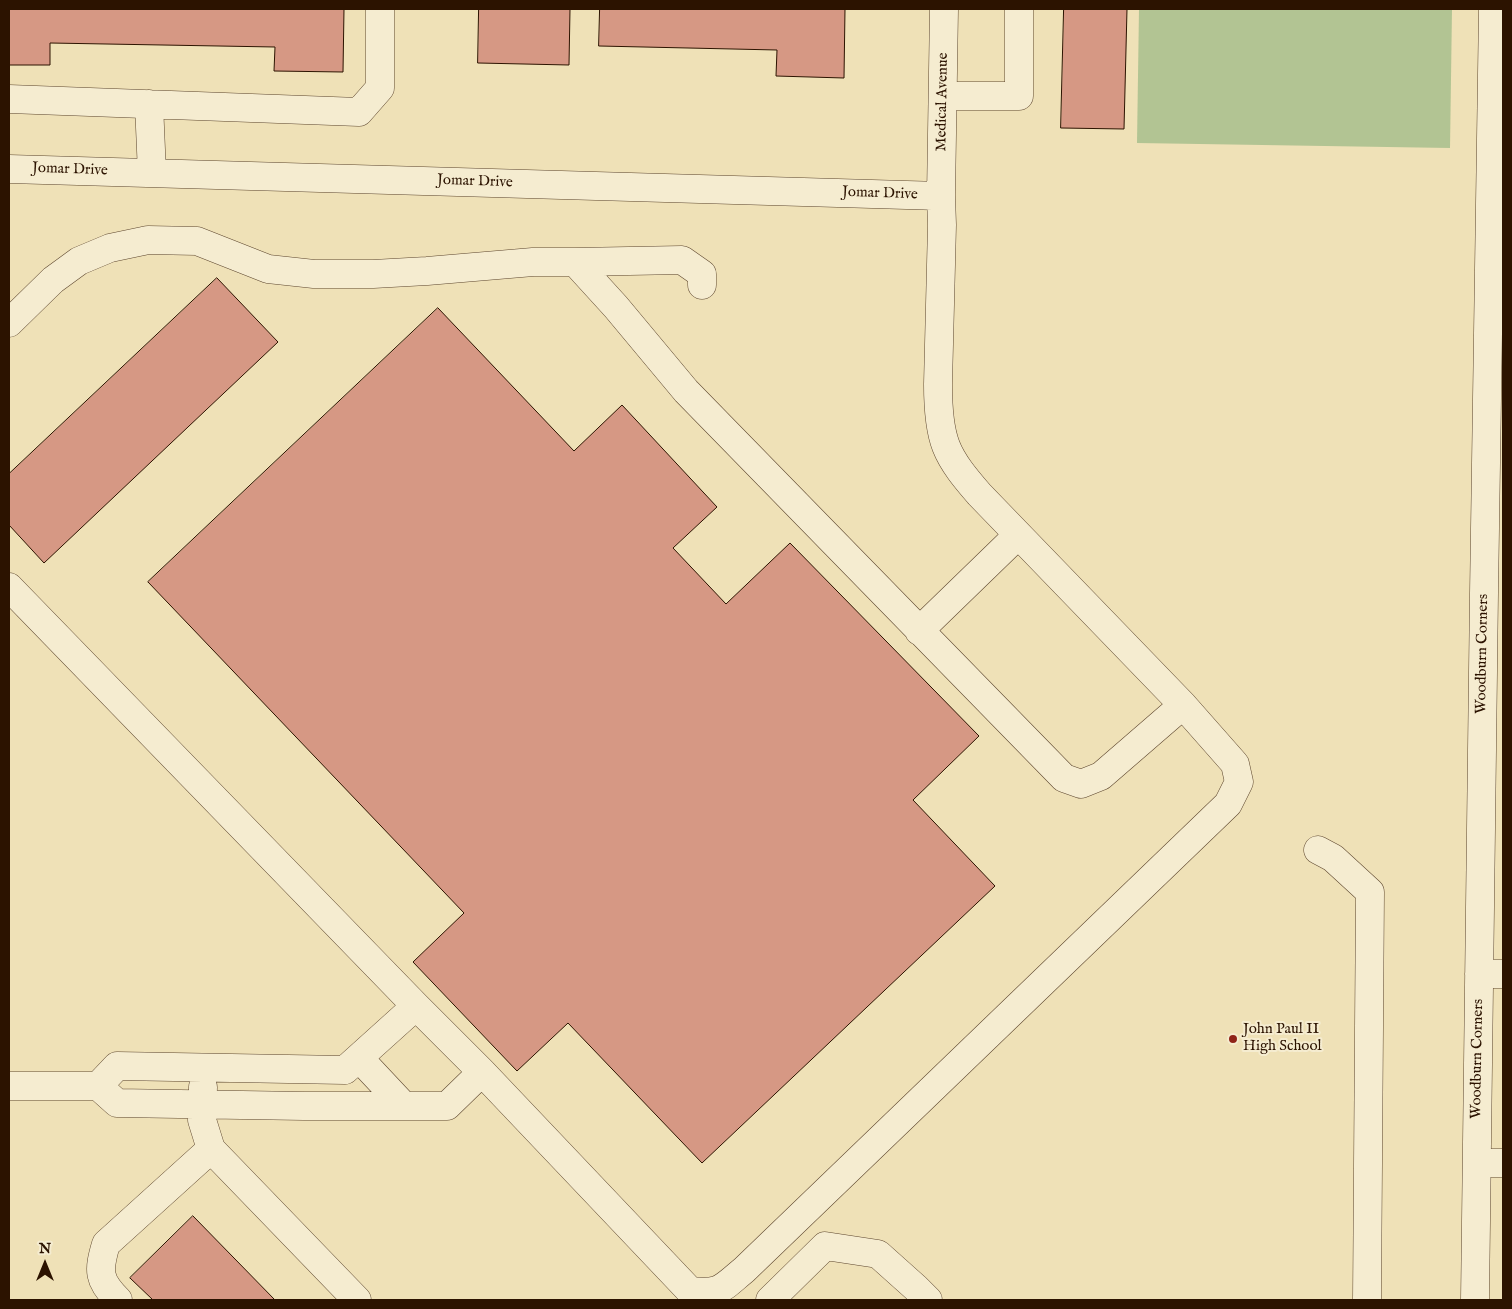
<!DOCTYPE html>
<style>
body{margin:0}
#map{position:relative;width:1512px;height:1309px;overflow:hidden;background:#efe1b7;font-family:"IM FELL English",serif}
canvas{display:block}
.frame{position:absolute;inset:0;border:10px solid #2c1300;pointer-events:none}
.north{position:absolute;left:20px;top:1239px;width:50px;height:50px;-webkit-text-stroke:4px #f5ecd0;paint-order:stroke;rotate:0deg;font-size:14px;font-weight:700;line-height:20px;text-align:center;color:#2c1300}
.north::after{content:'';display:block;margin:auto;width:18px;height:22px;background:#2c1300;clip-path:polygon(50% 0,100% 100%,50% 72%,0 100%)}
</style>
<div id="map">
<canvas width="1512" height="1309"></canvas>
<div class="frame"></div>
<div class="north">N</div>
</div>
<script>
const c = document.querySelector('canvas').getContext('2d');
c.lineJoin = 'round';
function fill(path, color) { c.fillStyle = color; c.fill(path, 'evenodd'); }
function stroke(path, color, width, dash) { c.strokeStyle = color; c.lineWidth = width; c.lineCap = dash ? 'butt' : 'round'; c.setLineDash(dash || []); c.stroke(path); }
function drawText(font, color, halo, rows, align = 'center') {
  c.font = font + ' "IM FELL English",serif'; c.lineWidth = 4; c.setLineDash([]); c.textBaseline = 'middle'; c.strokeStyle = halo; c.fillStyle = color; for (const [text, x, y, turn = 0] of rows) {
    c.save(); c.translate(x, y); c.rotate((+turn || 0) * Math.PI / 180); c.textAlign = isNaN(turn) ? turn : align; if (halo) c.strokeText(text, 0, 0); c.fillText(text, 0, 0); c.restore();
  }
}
const green = new Path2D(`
 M1139,9H1452L1450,148L1137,143Z`);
const building = new Path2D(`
 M9,9H344L343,72L274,71L275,47L50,43V65H9Z
 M479,9H570L569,65L478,63Z
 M600,9H845L844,78L776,76L777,50L599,46Z
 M1064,9H1127L1124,129L1061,128Z
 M217,278L278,342L44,563L9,525V474Z
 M438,308L574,451L622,405L717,507L673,548L726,604L790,543L979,736L913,800L995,886L702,1163L568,1023L517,1071L413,962L464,913L148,582Z
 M193,1216L275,1300H153L130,1278Z`);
const minor = new Path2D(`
 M944,9L941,196L942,225L938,384C938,404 939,428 946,446C953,464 967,480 979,494L1183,705
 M943,96H1019V9
 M9,99L359,112L380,88V9
 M149,104L152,173
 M9,169L941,196
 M575,262L682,260L702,274V285
 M9,323L53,280L79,261L110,248L148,240L197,241L268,269L314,274H373L427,271L533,262H575L616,307L686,391L1064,778L1081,784L1101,776L1183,705L1235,764L1239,782L1228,804L744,1270C721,1289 721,1294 690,1291L482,1072L416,1006L9,587
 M919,631L1018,535
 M1318,850L1333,858L1370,892L1367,1300
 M1479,974H1503
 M359,1058L404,1106
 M9,1086H98L117,1103L304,1106H447L482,1072
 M98,1086L117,1066L345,1070L416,1006
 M203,1087L202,1120L211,1149L357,1300
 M1477,1163H1503
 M118,1300C98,1280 98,1271 106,1244L211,1149
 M770,1300L825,1246L878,1254L916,1288L928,1300
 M1475,1300L1484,593L1493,9`);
const markers = [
 [1233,1039,5,"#8f2418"]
];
const streetNames = [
 ["Medical Avenue",943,102,-89],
 ["Jomar Drive",70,170,2],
 ["Jomar Drive",475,182,2],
 ["Jomar Drive",880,194,2],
 ["Woodburn Corners",1483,654,-89],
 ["Woodburn Corners",1478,1059,-89]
];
const poiNames = [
 ["John Paul II",1243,1030],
 ["High School",1243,1047]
];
fill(green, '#b2c493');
fill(building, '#d69884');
stroke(building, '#2c1300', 1);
stroke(minor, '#5d462e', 29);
stroke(minor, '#f5ecd0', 28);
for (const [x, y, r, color] of markers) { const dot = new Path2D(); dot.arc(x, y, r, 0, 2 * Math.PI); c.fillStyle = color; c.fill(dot); stroke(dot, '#f5ecd0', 2); }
drawText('15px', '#2c1300', '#f5ecd0', streetNames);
drawText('15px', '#2c1300', '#f5ecd0', poiNames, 'left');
</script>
